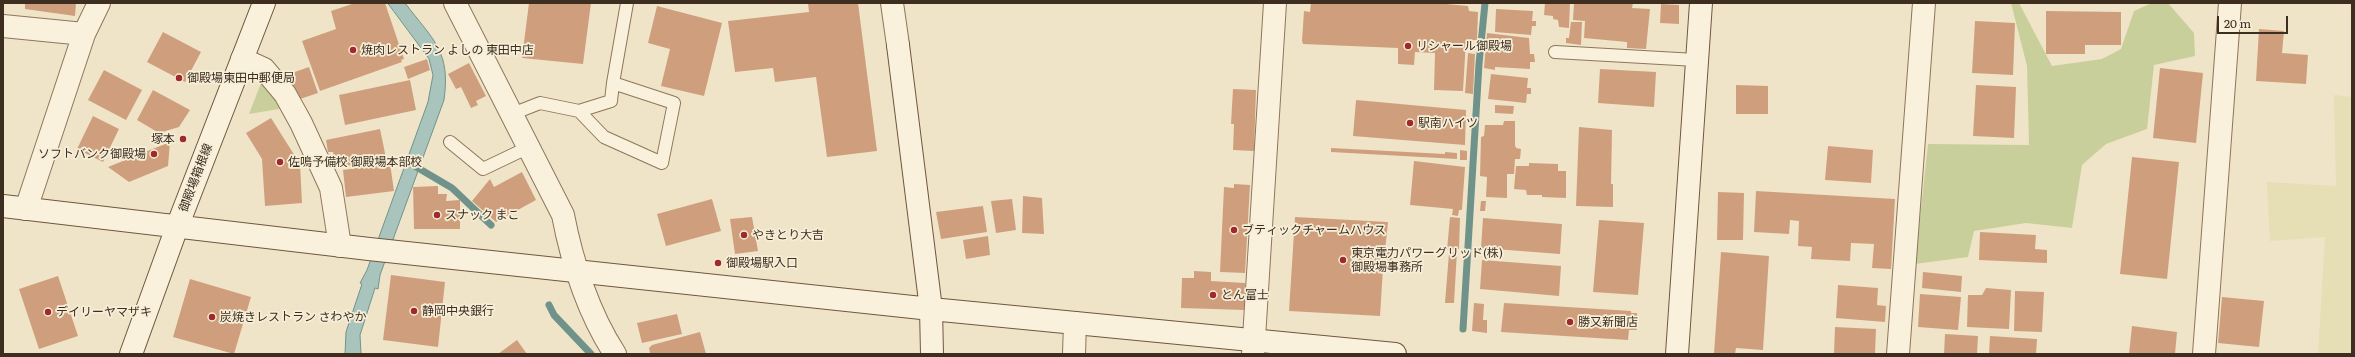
<!DOCTYPE html>
<meta charset="utf-8">
<style>
body{margin:0}
#map{position:relative;width:2355px;height:357px;overflow:hidden;background:#f0e4c8;font-family:Literata,serif}
canvas{display:block}
.frame{position:absolute;inset:0;border:4px solid #3d2e20;pointer-events:none}
.scale{position:absolute;left:2217px;top:16px;width:71px;height:18px;box-sizing:border-box;border:2px solid #3d2e20;border-top:0;padding-left:5px;font-size:12px;line-height:14px;white-space:nowrap;color:#3d2e20;-webkit-text-stroke:3px #f7eed8;paint-order:stroke}
</style>
<div id="map">
<canvas width="2355" height="357"></canvas>
<div class="frame"></div>
<div class="scale">20 m</div>
</div>
<script>
const c = document.querySelector('canvas').getContext('2d');
c.lineJoin = 'round';
function fill(path, color) { c.fillStyle = color; c.fill(path, 'evenodd'); }
function stroke(path, color, width, dash) { c.strokeStyle = color; c.lineWidth = width; c.lineCap = dash ? 'butt' : 'round'; c.setLineDash(dash || []); c.stroke(path); }
function drawText(font, color, halo, rows, align = 'center') {
  c.font = font + ' Literata,"Noto Sans JP",serif'; c.lineWidth = 3.5; c.setLineDash([]); c.textBaseline = 'middle'; c.strokeStyle = halo; c.fillStyle = color; for (const [text, x, y, turn = 0] of rows) {
    c.save(); c.translate(x, y); c.rotate((+turn || 0) * Math.PI / 180); c.textAlign = isNaN(turn) ? turn : align; if (halo) c.strokeText(text, 0, 0); c.fillText(text, 0, 0); c.restore();
  }
}
const farmland = new Path2D(`
 M2334,95L2352,97V354H2318L2325,237L2270,241L2267,182L2336,186Z`);
const green = new Path2D(`
 M2011,3H2019L2052,66L2102,59L2121,49L2134,11L2152,3H2168L2194,33L2195,56L2154,65L2147,129L2106,144L2082,165L2072,228L2026,223L1974,231L1968,257L1915,264L1928,144L2029,145L2027,66Z
 M261,83L270,84L285,108L249,114Z`);
const water = new Path2D(`
 M388,3H405C433,40 451,51 444,100L380,275L378,289L375,288L360,335L361,354H345L346,332L362,284L360,283L367,270L428,102L433,75L429,59Z`);
const stream = new Path2D(`
 M413,165L452,188L491,225
 M549,305L554,315L591,354
 M1463,329L1479,64L1485,3`);
const building = new Path2D(`
 M25,3H76L75,16L25,9Z
 M355,3H385L404,59L401,60L402,62L320,91L302,41L336,29L331,11Z
 M529,3H591L583,64L522,58Z
 M808,3H858L877,151L827,157L816,77L775,82L773,68L735,72L728,21L809,12Z
 M1311,3H1436L1468,6L1469,11L1478,12L1477,40H1466L1463,91L1434,90L1435,53L1415,52L1414,65L1398,64V48L1303,44L1302,41L1304,11L1310,12Z
 M1545,3H1570L1569,28L1559,27L1558,20L1553,19V16L1544,15Z
 M1574,3H1633L1632,8L1650,9L1646,49L1627,48V42L1584,38L1585,21L1573,20Z
 M1661,4L1679,5V24L1660,23Z
 M657,6L722,23L704,96L661,86L670,49L648,43Z
 M1496,9L1533,11L1532,21H1536V26H1532L1531,35L1495,32Z
 M2046,11L2121,12V45H2085V54H2046Z
 M1975,21L2015,23L2013,75L1972,73Z
 M1571,22H1582L1581,45L1566,43V38H1569Z
 M2259,29L2284,31L2282,53L2308,55L2306,84L2256,81Z
 M163,32L201,52L185,82L147,62Z
 M1487,33L1529,38L1530,54H1534L1535,62H1530V69L1495,67V70L1484,68Z
 M1468,53L1475,54L1473,94L1465,93Z
 M427,59L430,70L408,79L404,67Z
 M469,63L486,96L476,101L478,105L471,108L461,87L456,89L448,74Z
 M309,67L318,93L297,100L289,74Z
 M2160,68L2203,73L2196,143L2153,138Z
 M1600,69L1656,72L1654,107L1598,103Z
 M104,70L142,90L126,120L88,100Z
 M1491,74L1528,78L1527,88H1531V94H1527L1526,103L1488,99Z
 M410,80L416,110L345,125L339,95Z
 M1736,85L1768,86V114H1736Z
 M1976,85L2016,87L2014,138L1973,136Z
 M1233,89L1256,90L1254,151L1233,150L1234,124H1231Z
 M153,90L190,110L179,127L159,133L137,120Z
 M1356,100L1466,110L1465,145L1353,136Z
 M1495,105L1514,106L1513,114L1495,113Z
 M93,116L119,129L103,162L77,149Z
 M271,118L300,164L302,203L265,206L262,159L246,133Z
 M1504,121H1515V145L1516,148L1521,149L1520,159H1515L1514,174H1507V198L1486,197L1487,177L1480,176L1481,137L1484,136L1485,125H1503Z
 M1579,127L1612,130L1611,184H1613V207L1576,206Z
 M380,129L386,158L336,168L333,152H328L326,140Z
 M170,142L168,166L129,182L108,167Z
 M1828,146L1873,150L1871,183L1825,180Z
 M1331,148L1445,154V152L1457,153V159L1331,152Z
 M1460,150L1467,151V160H1460Z
 M2132,157L2179,162L2167,279L2120,274Z
 M1414,161L1465,167L1462,210H1459L1458,216L1452,215L1453,209L1410,205Z
 M390,163L394,191L346,197L343,170Z
 M1529,163L1558,164V171H1566V198L1542,197V195H1527L1526,190L1514,189L1516,166H1529Z
 M522,172L536,200L496,222L472,201L490,179L494,187Z
 M1234,184L1250,185L1245,273L1220,272L1224,187L1234,188Z
 M438,186V194H447L446,201L460,200V229H414L413,187Z
 M1756,191L1895,199L1891,269L1872,268L1874,244L1851,243L1850,261L1811,259L1812,247L1798,246L1799,221L1790,220L1789,234L1754,232Z
 M1718,192L1744,193L1743,240H1717Z
 M1023,196L1042,198L1044,234L1022,233Z
 M712,199L721,231L666,246L657,214Z
 M1012,199L1016,230L996,233L991,201Z
 M1481,201H1486L1485,211H1480Z
 M983,206L987,232L941,239L936,212Z
 M752,217L758,251L735,254L730,219Z
 M1295,217L1388,222L1385,251L1394,252L1393,268H1383L1380,316L1289,311Z
 M1450,217L1460,218L1459,249L1447,250Z
 M1483,218L1562,224L1560,254L1481,248Z
 M1599,220L1644,223L1638,295L1593,292Z
 M1980,232L2036,235L2035,249L2047,250V263L1979,260Z
 M988,236L990,255L966,259L963,240Z
 M1457,251L1454,303H1445L1449,253Z
 M1721,252L1769,256L1763,350L1736,348L1735,354H1714Z
 M1482,260L1561,266L1559,296L1480,289Z
 M1194,271L1211,272V281L1245,283V310L1181,308L1182,278H1194Z
 M1923,272L1962,276L1961,292L1922,288Z
 M391,275L445,282L438,347L383,340Z
 M58,276L78,336L39,349L19,289Z
 M190,279L251,297L234,354L173,337Z
 M1838,285L1878,288L1877,305L1886,306L1885,322L1836,318Z
 M1986,288L2011,290L2009,329L1967,327L1968,295H1982Z
 M2015,291L2044,292L2042,332L2014,331Z
 M1920,294L1961,297L1958,330L1918,327Z
 M2222,297L2264,301L2259,347L2218,343Z
 M1474,303L1484,304L1483,320H1487V333L1472,331Z
 M1504,303L1631,311V313H1637V330H1629L1628,340L1501,332Z
 M677,314L682,334L642,343L637,323Z
 M2132,326L2177,332L2175,354H2129Z
 M1835,327L1876,329L1875,354H1834Z
 M700,332L706,354L650,353L649,348L652,345Z
 M1945,334L1978,336L1977,354H1944Z
 M1990,336L2037,339L2036,354H1989Z
 M517,340L527,354H498Z`);
const lane = new Path2D(`
 M1555,52L1696,60
 M613,83L627,3
 M512,114L540,103L579,111L604,137L662,163L674,103L613,83L611,101L579,111
 M450,142L483,169L529,147`);
const street = new Path2D(`
 M455,3L563,215C572,262 589,314 615,354
 M892,3L898,45
 M3,26L84,34
 M242,59L264,69L285,94L301,123L331,188L340,246
 M26,209L84,34L99,3
 M1074,354L1075,323
 M1253,354L1275,3
 M1898,354L1924,3
 M2204,354L2230,3`);
const secondary = new Path2D(`
 M898,45L931,309L932,354
 M3,206L369,249L931,309L1395,354
 M131,354L177,227L264,3
 M1677,354L1701,3`);
const markers = [
 [1408,46,4,"#9e2a2b"],
 [353,50,4,"#9e2a2b"],
 [179,78,4,"#9e2a2b"],
 [1410,123,4,"#9e2a2b"],
 [183,139,4,"#9e2a2b"],
 [154,154,4,"#9e2a2b"],
 [280,162,4,"#9e2a2b"],
 [437,215,4,"#9e2a2b"],
 [1234,230,4,"#9e2a2b"],
 [744,235,4,"#9e2a2b"],
 [1343,260,4,"#9e2a2b"],
 [718,263,4,"#9e2a2b"],
 [1213,295,4,"#9e2a2b"],
 [414,311,4,"#9e2a2b"],
 [48,312,4,"#9e2a2b"],
 [212,317,4,"#9e2a2b"],
 [1570,322,4,"#9e2a2b"]
];
const poiNames = [
 ["リシャール御殿場",1416,46],
 ["焼肉レストラン よしの 東田中店",361,50],
 ["御殿場東田中郵便局",187,78],
 ["駅南ハイツ",1418,123],
 ["塚本",175,139,"right"],
 ["ソフトバンク御殿場",146,154,"right"],
 ["佐鳴予備校 御殿場本部校",288,162],
 ["スナック まこ",445,215],
 ["ブティックチャームハウス",1242,230],
 ["やきとり大吉",752,235],
 ["東京電力パワーグリッド(株)",1351,253],
 ["御殿場事務所",1351,267],
 ["御殿場駅入口",726,263],
 ["とん富士",1221,295],
 ["静岡中央銀行",422,311],
 ["デイリーヤマザキ",56,312],
 ["炭焼きレストラン さわやか",220,317],
 ["勝又新聞店",1578,322]
];
const streetNames = [
 ["御殿場箱根線",196,178,-69]
];
fill(farmland, '#e6deb5');
fill(green, '#c9cf9b');
fill(water, '#a9c4bc');
stroke(water, '#6f938a', 1);
stroke(stream, '#6f938a', 7);
fill(building, '#cf9f7d');
stroke(lane, '#8d765c', 14);
stroke(street, '#8d765c', 24);
stroke(secondary, '#6f573f', 24);
stroke(lane, '#faf1dc', 12);
stroke(street, '#faf1dc', 22);
stroke(secondary, '#faf1dc', 22);
for (const [x, y, r, color] of markers) { const dot = new Path2D(); dot.arc(x, y, r, 0, 2 * Math.PI); c.fillStyle = color; c.fill(dot); stroke(dot, '#f7eed8', 1.5); }
drawText('12px', '#3d2e20', '#f7eed8', poiNames, 'left');
drawText('12px', '#3d2e20', '#f7eed8', streetNames);
</script>
